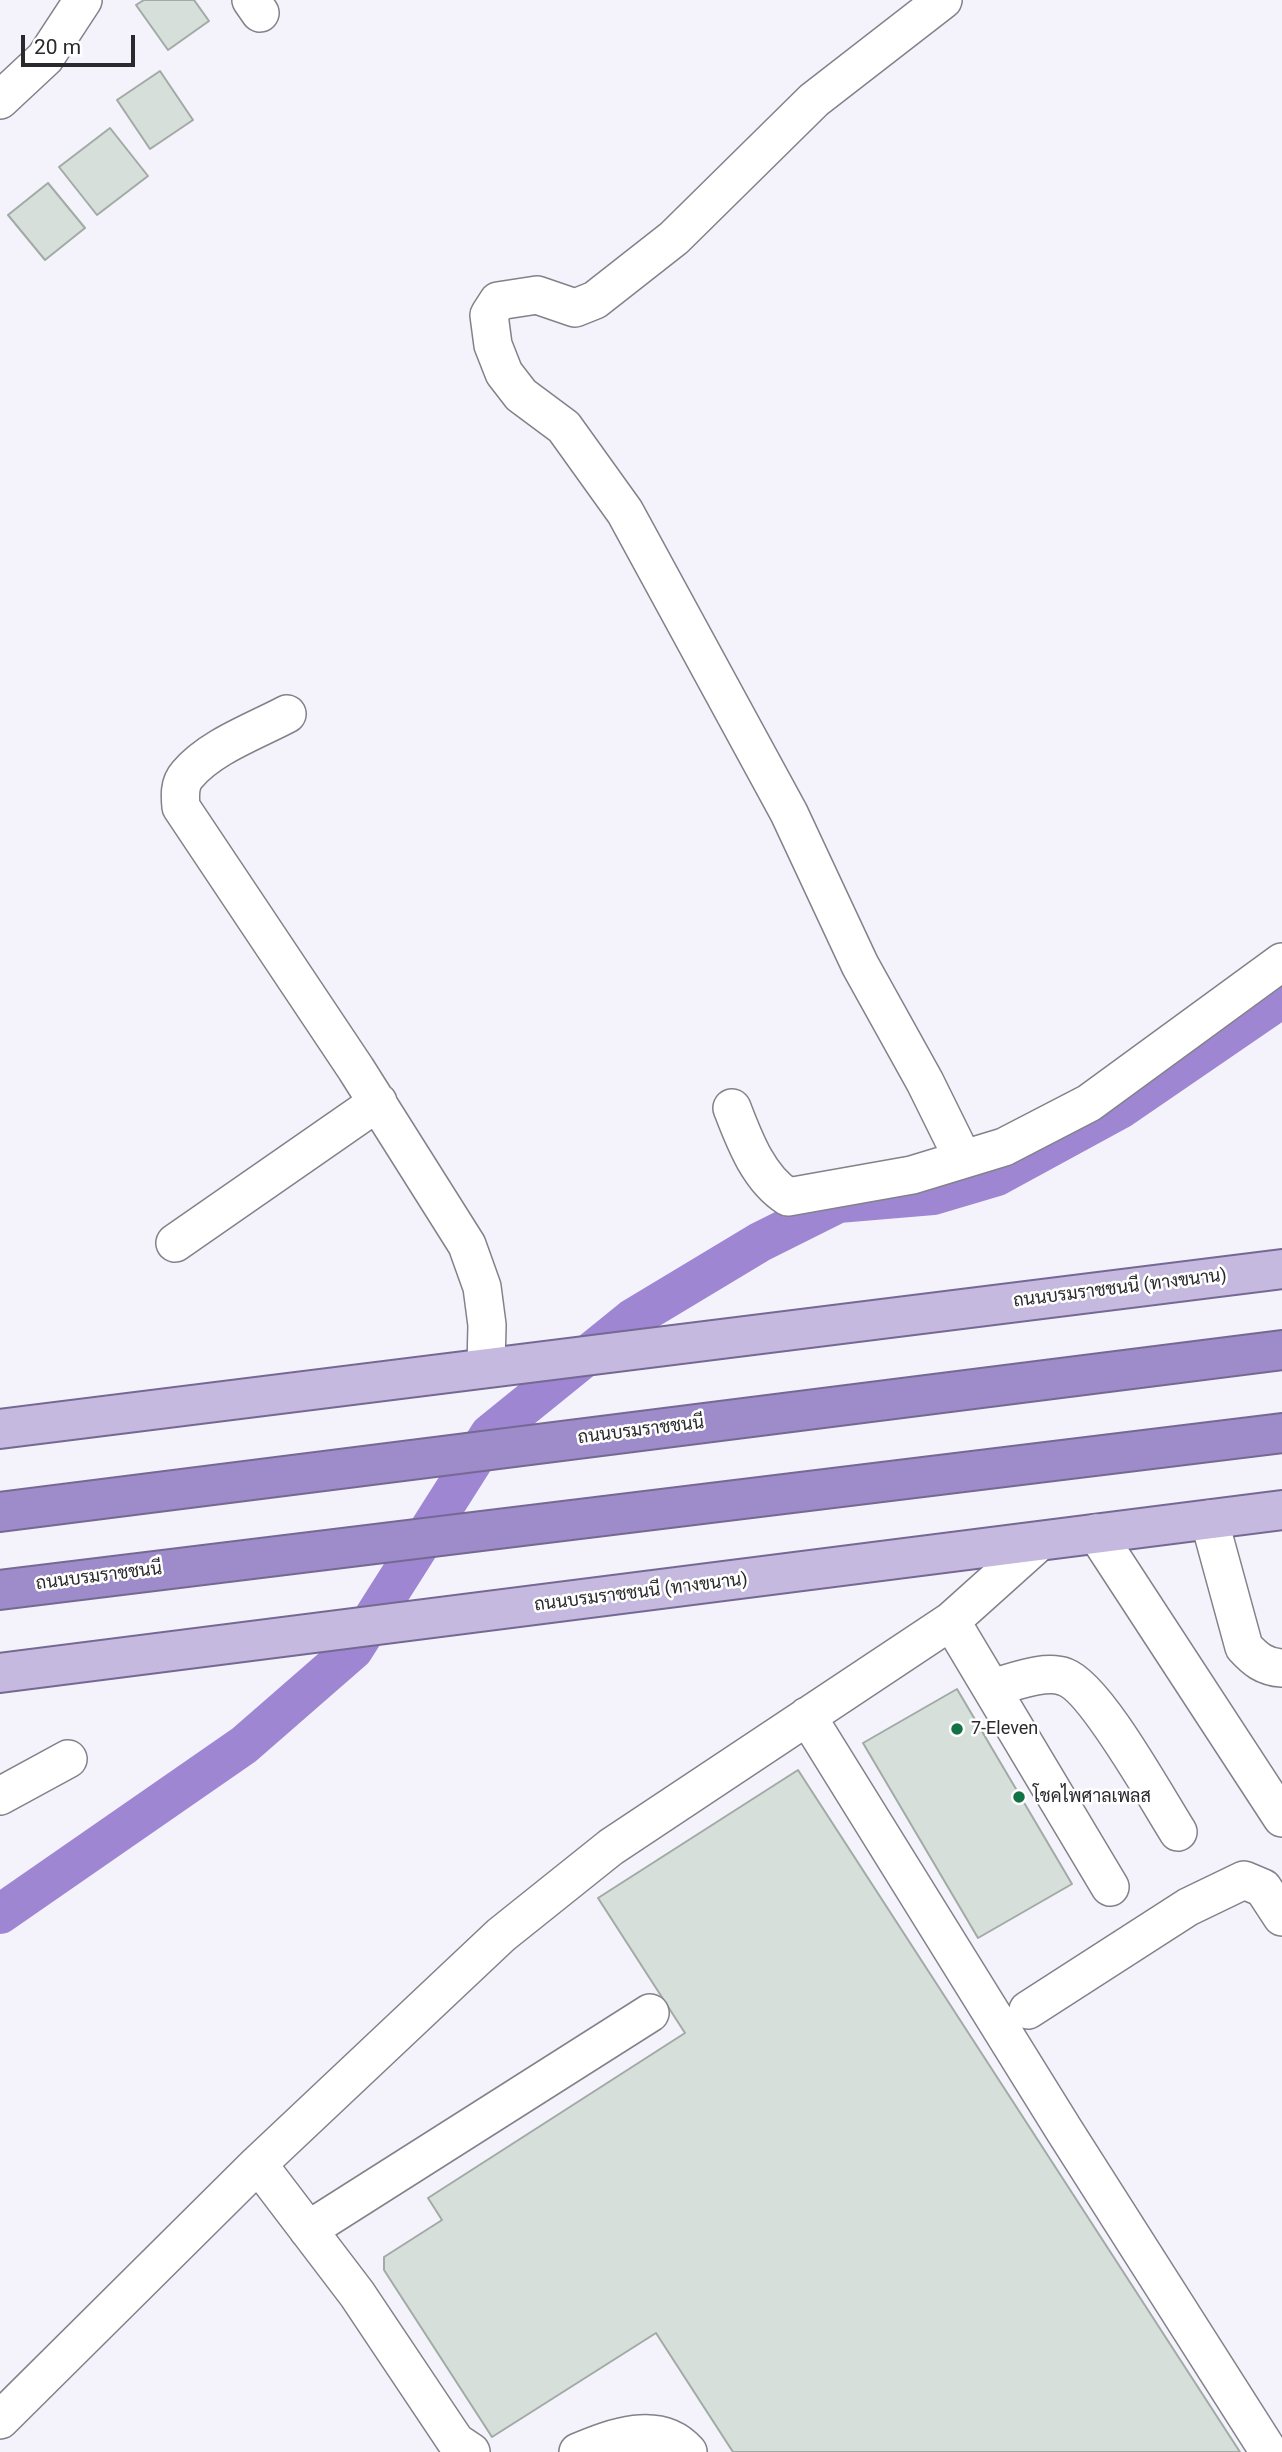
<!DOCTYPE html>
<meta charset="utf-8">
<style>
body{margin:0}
#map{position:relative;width:1282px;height:2452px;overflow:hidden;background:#f4f2fb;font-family:Roboto,sans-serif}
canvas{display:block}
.scale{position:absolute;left:21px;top:35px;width:114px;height:32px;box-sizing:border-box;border:4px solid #2a292d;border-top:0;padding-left:9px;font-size:21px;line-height:24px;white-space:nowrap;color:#2a292d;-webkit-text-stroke:5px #fff;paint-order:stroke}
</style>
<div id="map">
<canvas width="1282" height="2452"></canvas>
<div class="scale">20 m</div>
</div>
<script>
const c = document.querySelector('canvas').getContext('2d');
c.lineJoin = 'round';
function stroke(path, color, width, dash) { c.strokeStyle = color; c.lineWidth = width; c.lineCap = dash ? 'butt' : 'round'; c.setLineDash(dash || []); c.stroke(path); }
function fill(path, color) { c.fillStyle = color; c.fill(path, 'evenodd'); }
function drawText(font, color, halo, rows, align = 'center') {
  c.font = font + ' Roboto,Sarabun,sans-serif'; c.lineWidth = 5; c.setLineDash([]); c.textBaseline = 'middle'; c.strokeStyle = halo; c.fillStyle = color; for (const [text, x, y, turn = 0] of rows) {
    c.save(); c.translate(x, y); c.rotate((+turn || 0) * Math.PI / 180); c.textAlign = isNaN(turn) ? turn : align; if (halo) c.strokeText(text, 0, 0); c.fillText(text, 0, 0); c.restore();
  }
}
const canal = new Path2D(`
 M0,1914L244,1745L353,1650L490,1434L632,1319L760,1242L838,1203L933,1195L997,1176L1120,1109L1282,998`);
const building = new Path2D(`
 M144,0H194L209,21L168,50L136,5Z
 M160,71L193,120L150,149L117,100Z
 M110,128L148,176L97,215L59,167Z
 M48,183L85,228L45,260L8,215Z
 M957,1689L1072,1884L978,1938L863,1743Z
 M798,1770L1240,2452H733L656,2333L492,2437L384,2270V2257L442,2220L428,2198L685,2033L598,1898Z`);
const minor = new Path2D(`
 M251,0L260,13
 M943,0L814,100L674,238L595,300L575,308L537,295L498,301L489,315L493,345L504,373L521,395L564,427L625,512L789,813L860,965L925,1082L963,1159
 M0,100L45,58L83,0
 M287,714C255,731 210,747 187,775C179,784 180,796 181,807L356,1069L467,1245L482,1287L487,1325L486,1367
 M732,1108C744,1139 758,1178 788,1197L912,1175L1004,1147L1089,1103L1282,962
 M175,1243L378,1102
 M1209,1519L1244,1647C1255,1659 1264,1667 1282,1668
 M1096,1533L1282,1818
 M951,1621L1110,1887
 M991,1688C1012,1683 1044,1669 1065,1677C1096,1688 1157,1799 1178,1832
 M807,1716L1064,2130L1269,2452
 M0,1796L68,1759
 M1028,2010L1188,1907L1244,1880L1263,1888L1282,1917
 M258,2164L357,2294L456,2442L471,2452
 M308,2230L650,2013
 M0,2420L258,2164L501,1935L611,1847L951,1621L1039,1542
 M578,2452C612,2438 659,2419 688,2452`);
const major = new Path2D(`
 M0,1429L1282,1269
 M0,1673L1282,1510`);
const highway = new Path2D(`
 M0,1512L1282,1350
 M0,1590L1282,1433`);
const markers = [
 [957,1729,7,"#147247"],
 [1019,1797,7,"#147247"]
];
const streetNames = [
 ["ถนนบรมราชชนนี (ทางขนาน)",1120,1289,-7],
 ["ถนนบรมราชชนนี",641,1431,-7],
 ["ถนนบรมราชชนนี",99,1577,-7],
 ["ถนนบรมราชชนนี (ทางขนาน)",641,1593,-7]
];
const poiNames = [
 ["7-Eleven",971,1729],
 ["โชคไพศาลเพลส",1033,1797]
];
stroke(canal, '#9e86d3', 40);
fill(building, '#d7dfda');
stroke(building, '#a2aaa5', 2);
stroke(minor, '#838189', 40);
stroke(major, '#756993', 42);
stroke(highway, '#756993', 42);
stroke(minor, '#fff', 37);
stroke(major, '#c5b9df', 38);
stroke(highway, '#9e8bca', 38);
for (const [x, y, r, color] of markers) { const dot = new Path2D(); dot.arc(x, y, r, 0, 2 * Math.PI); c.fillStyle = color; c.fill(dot); stroke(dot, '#fff', 2.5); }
drawText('18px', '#2a292d', '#fff', streetNames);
drawText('18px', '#2a292d', '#fff', poiNames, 'left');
</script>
